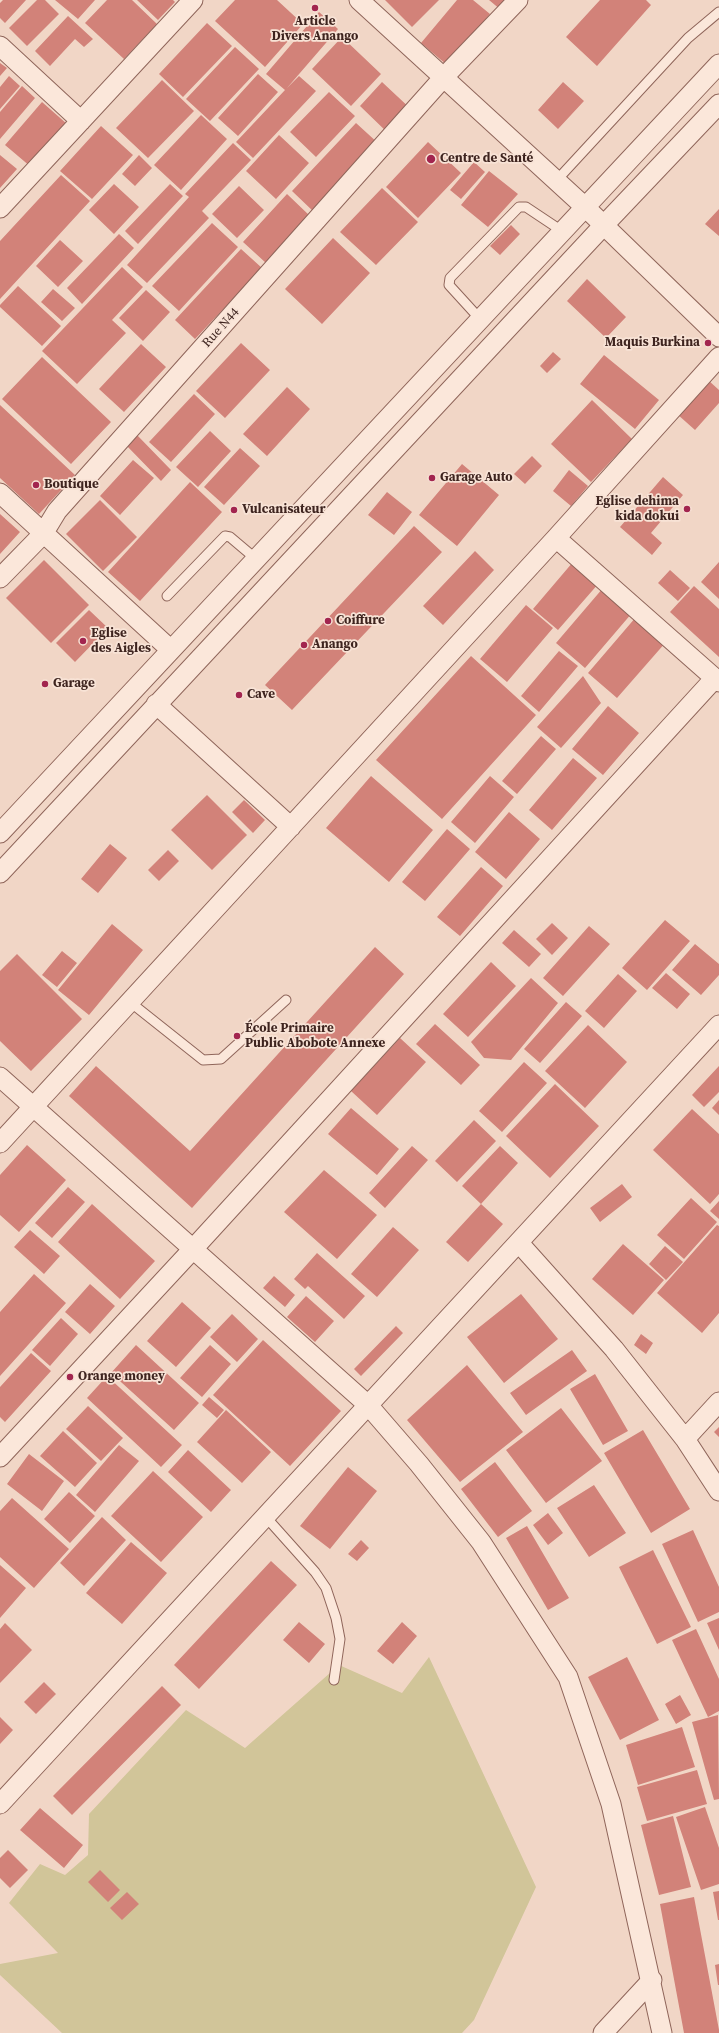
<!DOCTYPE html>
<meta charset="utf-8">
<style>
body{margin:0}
canvas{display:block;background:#f1d6c6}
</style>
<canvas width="719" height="2033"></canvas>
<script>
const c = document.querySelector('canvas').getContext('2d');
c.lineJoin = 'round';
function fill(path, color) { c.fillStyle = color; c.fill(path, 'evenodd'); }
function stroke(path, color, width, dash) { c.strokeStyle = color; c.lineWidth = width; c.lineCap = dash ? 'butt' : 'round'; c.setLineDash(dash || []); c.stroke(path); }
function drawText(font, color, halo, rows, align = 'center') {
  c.font = font + ' "Source Serif 4",serif'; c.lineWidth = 3.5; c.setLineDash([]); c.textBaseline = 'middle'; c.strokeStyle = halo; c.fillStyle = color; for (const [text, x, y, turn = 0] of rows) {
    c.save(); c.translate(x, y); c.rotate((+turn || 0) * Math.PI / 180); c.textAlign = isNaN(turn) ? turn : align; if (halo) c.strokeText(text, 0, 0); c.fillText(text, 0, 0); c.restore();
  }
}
const green = new Path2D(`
 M429,1657L536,1887L474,2020L462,2033H62L0,1975V1964L58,1953L9,1903L40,1864L65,1875L88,1855L89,1814L186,1710L245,1748L339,1665L402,1693Z`);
const building = new Path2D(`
 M3,0H26L5,23L0,18V3Z
 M37,0H45L59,14L27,46L9,28Z
 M55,0H95L78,19Z
 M107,0H132L157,24L124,59L85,23Z
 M137,0H173L175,2L158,20Z
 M235,0H277L303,24L265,67L215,21Z
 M385,0H439L412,27Z
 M457,0H473L490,14L447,65L421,43Z
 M489,0H510L501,10Z
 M600,0H646L651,5L597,66L566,37Z
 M319,12L338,29L287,88L299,76L316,91L253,158L236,142L285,90L266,74Z
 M68,16L93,39L84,47L75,39L50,66L35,51Z
 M207,23L232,46L183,97L159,74Z
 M342,37L381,74L351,106L312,69Z
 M235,47L259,69L210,121L186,99Z
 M0,63L7,68L0,76Z
 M258,74L278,92L238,136L218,118Z
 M9,76L20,86L0,109V87Z
 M162,80L194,111L148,158L116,128Z
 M382,82L413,111L390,135L360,106Z
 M563,82L584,101L558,129L538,110Z
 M22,86L35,98L0,139V112Z
 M329,92L355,116L316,157L290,132Z
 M42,102L67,124L31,167L5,145Z
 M201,115L227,139L181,190L154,165Z
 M356,123L379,144L315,213L292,191Z
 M101,126L133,155L92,199L60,171Z
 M279,135L309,163L276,199L246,171Z
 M428,142L461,173L418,218L386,187Z
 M233,143L251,160L202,211L209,218L147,283L127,265L189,197L185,194Z
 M0,155L17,169L0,188Z
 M139,155L152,168L135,186L122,174Z
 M474,162L485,172L461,199L450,190Z
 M489,171L518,194L488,227L461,205Z
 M61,175L90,201L0,299V241Z
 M114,184L139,207L114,234L89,210Z
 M170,184L183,196L138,244L125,231Z
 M239,186L264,210L237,238L212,214Z
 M382,188L418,222L376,265L340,232Z
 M287,194L310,216L266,263L243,242Z
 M719,209V236L705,224Z
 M212,223L238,247L179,311L152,286Z
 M511,225L520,234L500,255L490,246Z
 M119,234L134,248L82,304L67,288Z
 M333,238L370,273L322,324L285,289Z
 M60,240L83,261L58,287L36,266Z
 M241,249L262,268L195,339L175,320Z
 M122,267L143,287L112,320L126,333L77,384L42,351Z
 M587,279L626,317L606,338L567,301Z
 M18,286L61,326L42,346L0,307V305Z
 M53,289L75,308L62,321L41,302Z
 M146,290L170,312L143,341L119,318Z
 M241,343L270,370L225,418L196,391Z
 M141,344L166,367L124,412L99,389Z
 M553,352L561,359L547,373L540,366Z
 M604,355L659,400L635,429L580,384Z
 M42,357L111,422L71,464L2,399Z
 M708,380L719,390V403L695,430L677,414Z
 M287,387L310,409L267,456L243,434Z
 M194,394L215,414L171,462L149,442Z
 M592,400L632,439L591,482L551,444Z
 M0,405L75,475L39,514L0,478Z
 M210,431L231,451L198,487L176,467Z
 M137,435L171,470L161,481L126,445Z
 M240,448L260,466L224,505L204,487Z
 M532,456L542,466L525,484L514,474Z
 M133,460L154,478L120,515L100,496Z
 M462,464L499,495L457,546L419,515Z
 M569,470L588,486L571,506L553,491Z
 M663,477L683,495L651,533L662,543L652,555L620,527Z
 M190,482L222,512L140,601L108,572Z
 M387,492L412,512L394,535L368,515Z
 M100,500L137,537L103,571L66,534Z
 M0,514L20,532L0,554Z
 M414,526L442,552L292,710L265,685Z
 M475,551L494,570L443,625L423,606Z
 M44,560L89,605L51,643L6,598Z
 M573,562L599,583L558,630L533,609Z
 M719,562V599L701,582Z
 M670,570L690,588L678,601L658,583Z
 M694,586L719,609V657L670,612Z
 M603,588L632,613L585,668L556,643Z
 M526,605L553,628L507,682L480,659Z
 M89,610L108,628L75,662L56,643Z
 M636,617L666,642L617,698L588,673Z
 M559,651L578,666L539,712L521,696Z
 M471,656L536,715L442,819L376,760Z
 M583,676L601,703L561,748L537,727Z
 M608,706L639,733L603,775L572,749Z
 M541,736L556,749L517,794L502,781Z
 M573,758L597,778L552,830L529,810Z
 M371,776L433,830L389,882L326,828Z
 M490,776L514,797L475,843L451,822Z
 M207,795L247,835L212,870L171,830Z
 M244,800L265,820L253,833L232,812Z
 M509,812L540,839L506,879L475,852Z
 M447,829L470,849L425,901L402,882Z
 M110,844L127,858L98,893L81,879Z
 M168,850L179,861L159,881L148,870Z
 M481,867L503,886L460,936L437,917Z
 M665,920L690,941L647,990L622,968Z
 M552,923L568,938L552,955L536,939Z
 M112,924L143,950L89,1015L58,990Z
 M589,926L610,944L563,996L543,978Z
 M514,930L541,954L529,967L502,943Z
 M695,944L719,964V975L701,995L672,970Z
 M375,947L404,974L192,1208L69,1096L96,1066L190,1151Z
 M62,951L77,963L57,987L42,975Z
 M17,954L82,1019L31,1071L0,1041V971Z
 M491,962L516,986L468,1037L443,1014Z
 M666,973L690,994L677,1009L652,988Z
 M618,974L637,991L604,1028L585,1011Z
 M531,978L558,1003L511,1060L484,1058L471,1042Z
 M566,1002L582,1016L540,1063L524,1049Z
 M435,1024L480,1065L461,1085L416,1044Z
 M588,1025L627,1062L585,1108L545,1071Z
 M400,1038L426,1062L377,1115L351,1091Z
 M524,1062L547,1083L502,1132L479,1111Z
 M719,1066V1092L704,1107L692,1095Z
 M555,1084L599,1126L550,1178L506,1136Z
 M719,1100V1115L712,1108Z
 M351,1108L399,1149L377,1175L328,1134Z
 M692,1109L719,1134V1194L710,1204L653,1150Z
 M474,1120L496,1141L457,1182L435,1161Z
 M27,1145L66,1180L19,1232L0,1215V1175Z
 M412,1146L428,1160L385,1208L369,1193Z
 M500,1146L518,1163L481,1204L462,1186Z
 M324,1170L377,1215L337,1259L284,1212Z
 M622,1184L632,1197L600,1222L590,1208Z
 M68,1187L85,1202L52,1238L35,1223Z
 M691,1198L717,1222L684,1259L657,1235Z
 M719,1201V1219L710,1211Z
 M92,1204L155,1261L120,1299L58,1242Z
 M481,1204L503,1224L468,1262L446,1242Z
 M717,1225L719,1226V1313L702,1333L657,1293Z
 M393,1227L419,1250L377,1297L351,1274Z
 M30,1230L60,1256L44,1274L14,1247Z
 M623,1244L664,1280L633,1315L592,1279Z
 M665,1246L683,1262L666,1280L649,1264Z
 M317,1253L365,1296L344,1319L308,1286L305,1289L294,1279Z
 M34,1274L66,1303L0,1376V1312Z
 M274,1276L295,1295L285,1307L263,1288Z
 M90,1284L115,1306L90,1334L65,1312Z
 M521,1294L558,1339L504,1383L467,1337Z
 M306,1296L334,1321L315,1342L287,1317Z
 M182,1302L211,1328L176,1367L147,1341Z
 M232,1314L258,1339L237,1362L210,1337Z
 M61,1318L78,1334L50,1366L32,1350Z
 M396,1326L403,1333L361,1376L354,1369Z
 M641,1334L653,1343L646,1354L634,1345Z
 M263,1340L341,1411L290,1466L213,1395Z
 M136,1345L199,1403L174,1430L111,1373Z
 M210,1345L231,1364L202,1397L180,1378Z
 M572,1350L587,1371L526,1415L510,1393Z
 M31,1353L51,1371L5,1422L0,1417V1387Z
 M467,1365L523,1432L460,1482L407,1420Z
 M595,1374L628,1431L603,1445L570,1389Z
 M107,1376L182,1445L161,1467L87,1398Z
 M209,1397L224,1410L217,1418L202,1405Z
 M88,1406L123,1438L101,1461L66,1429Z
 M561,1408L602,1461L546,1503L506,1450Z
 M226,1410L271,1452L242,1483L197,1442Z
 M719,1427V1437L714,1432Z
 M643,1430L690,1509L651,1533L604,1453Z
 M63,1431L97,1463L75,1487L40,1456Z
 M119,1445L139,1461L95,1512L76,1495Z
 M188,1450L231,1490L211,1512L168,1472Z
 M29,1454L64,1481L42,1511L7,1484Z
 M495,1462L532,1511L498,1537L461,1489Z
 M348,1467L377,1491L330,1549L300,1526Z
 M153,1471L203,1517L161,1562L111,1516Z
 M594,1485L626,1533L589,1557L557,1508Z
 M69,1492L95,1516L70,1543L44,1519Z
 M12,1498L69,1549L34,1588L0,1557V1511Z
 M548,1513L563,1533L548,1545L533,1525Z
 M102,1517L126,1540L84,1586L60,1563Z
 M527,1526L569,1598L548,1610L506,1538Z
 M693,1530L719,1587V1612L698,1622L662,1544Z
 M361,1540L369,1548L357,1561L348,1554Z
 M131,1542L167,1573L122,1624L86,1593Z
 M653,1550L691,1627L657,1644L619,1567Z
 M271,1561L297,1585L199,1689L174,1665Z
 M0,1565L26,1588L0,1618Z
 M719,1618V1650L707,1623Z
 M299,1622L325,1644L309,1663L283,1640Z
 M402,1622L417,1636L393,1664L377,1651Z
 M5,1623L32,1650L0,1683V1629Z
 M696,1629L719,1679V1711L708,1717L672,1640Z
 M627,1657L659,1720L620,1740L588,1677Z
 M44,1682L56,1694L36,1714L24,1702Z
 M162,1686L181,1705L72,1815L53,1796Z
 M680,1695L691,1715L676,1724L665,1704Z
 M718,1715L719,1799L714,1800L692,1722Z
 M0,1717L13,1730L0,1744Z
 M682,1727L695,1767L638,1785L626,1745Z
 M697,1770L707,1804L647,1821L637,1787Z
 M705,1807L719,1848V1884L701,1890L676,1817Z
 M40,1808L83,1845L64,1868L20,1830Z
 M673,1816L691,1887L659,1895L641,1825Z
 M8,1850L28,1870L10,1888L0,1878V1858Z
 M100,1870L120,1890L108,1902L88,1882Z
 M719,1891V1920H718L713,1892Z
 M127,1892L139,1904L122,1920L110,1908Z
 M694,1897L719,2030V2033H684L660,1904Z
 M719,1964V1985H718L715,1965Z`);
const service = new Path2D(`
 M556,181L688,38L719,12
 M480,319L449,285L450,278L519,207H526L562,231
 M167,596L225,536L230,537L256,559
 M130,1002L203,1060L221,1059L286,1000
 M265,1516L315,1572L326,1588L336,1618L340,1639L334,1680`);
const minor = new Path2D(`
 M359,0L585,207L719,337
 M0,46L81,121
 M0,208L193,0
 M0,493L171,650
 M556,538L719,682
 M0,578L43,534L57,511L443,78L518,0
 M156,704L291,827
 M0,833L719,64
 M0,873L603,226L719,104
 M0,1077L368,1405L419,1464L481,1542L568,1677L611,1804L662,2033
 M0,1143L556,538L719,357
 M519,1243L614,1349L685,1439L719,1491
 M685,1439L719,1402
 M0,1457L193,1249L715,678
 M0,1804L719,1025
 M603,2033L652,1980`);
const markers = [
 [315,8,4,"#a2254f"],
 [431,159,5,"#a2254f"],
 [708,343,4,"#a2254f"],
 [432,478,4,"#a2254f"],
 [36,485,4,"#a2254f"],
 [687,509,4,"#a2254f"],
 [234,510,4,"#a2254f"],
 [328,621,4,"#a2254f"],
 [83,641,4,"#a2254f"],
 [304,645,4,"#a2254f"],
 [45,684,4,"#a2254f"],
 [239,695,4,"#a2254f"],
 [237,1036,4,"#a2254f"],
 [70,1377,4,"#a2254f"]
];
const poiNames = [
 ["Article",315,22,"center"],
 ["Divers Anango",315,37,"center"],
 ["Centre de Santé",440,159],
 ["Maquis Burkina",700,343,"right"],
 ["Garage Auto",440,478],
 ["Boutique",44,485],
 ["Eglise dehima",679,502,"right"],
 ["kida dokui",679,517,"right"],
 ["Vulcanisateur",242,510],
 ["Coiffure",336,621],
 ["Eglise",91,634],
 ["des Aigles",91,649],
 ["Anango",312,645],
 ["Garage",53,684],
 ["Cave",247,695],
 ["École Primaire",245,1029],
 ["Public Abobote Annexe",245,1044],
 ["Orange money",78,1377]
];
const streetNames = [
 ["Rue N44",221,328,-48]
];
fill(green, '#d1c599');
fill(building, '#d28279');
stroke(service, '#8f655a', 11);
stroke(minor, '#8f655a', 21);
stroke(service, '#fbe7da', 9);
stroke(minor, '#fbe7da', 19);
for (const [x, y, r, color] of markers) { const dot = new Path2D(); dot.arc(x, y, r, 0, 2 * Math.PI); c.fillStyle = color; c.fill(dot); stroke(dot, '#f8e3d6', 1.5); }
drawText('bold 13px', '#3e241f', '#f8e3d6', poiNames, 'left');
drawText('13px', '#3e241f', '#f8e3d6', streetNames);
</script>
